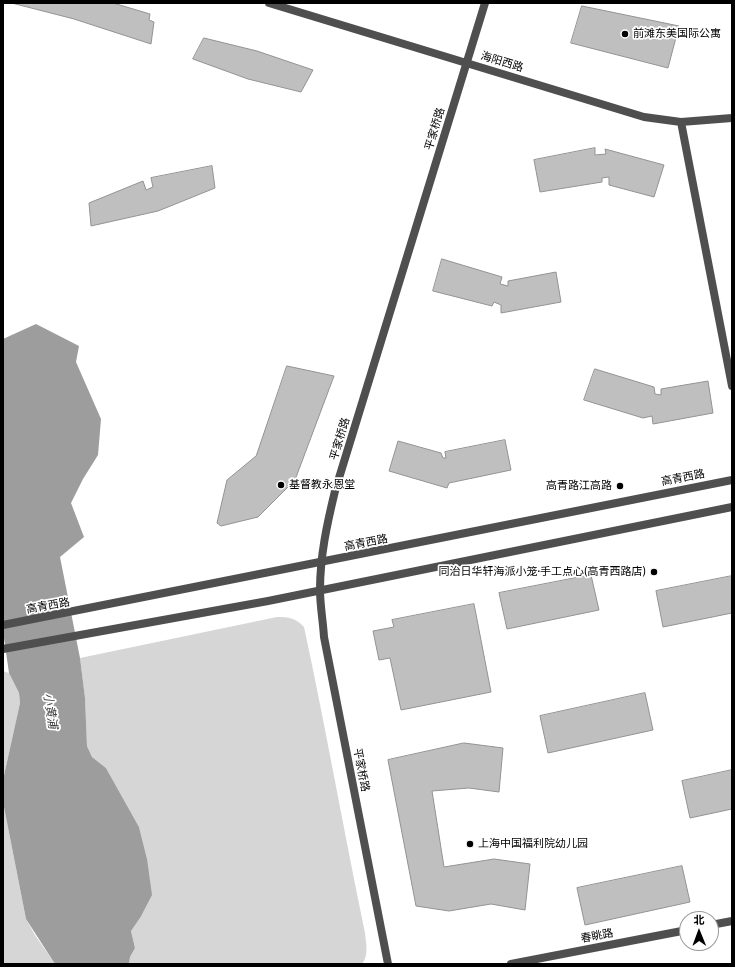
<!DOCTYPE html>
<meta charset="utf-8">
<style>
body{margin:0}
#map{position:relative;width:735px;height:967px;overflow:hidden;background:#fff;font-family:Cabin,"Noto Sans SC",sans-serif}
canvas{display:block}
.frame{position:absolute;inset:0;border:4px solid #000;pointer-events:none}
.north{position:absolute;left:679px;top:911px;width:40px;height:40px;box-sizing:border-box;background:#fff;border:1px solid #999;border-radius:50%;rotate:359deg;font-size:11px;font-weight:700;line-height:16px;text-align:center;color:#000}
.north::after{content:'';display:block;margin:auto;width:14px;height:18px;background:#000;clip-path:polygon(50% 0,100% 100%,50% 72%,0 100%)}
</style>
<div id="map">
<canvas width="735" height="967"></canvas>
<div class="frame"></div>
<div class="north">北</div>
</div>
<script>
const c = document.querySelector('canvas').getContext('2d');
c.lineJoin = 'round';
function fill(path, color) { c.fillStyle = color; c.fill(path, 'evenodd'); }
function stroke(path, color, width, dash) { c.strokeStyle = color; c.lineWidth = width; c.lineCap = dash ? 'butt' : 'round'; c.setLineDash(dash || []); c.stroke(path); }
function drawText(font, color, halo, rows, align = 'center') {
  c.font = font + ' Cabin,"Noto Sans SC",sans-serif'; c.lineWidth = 3.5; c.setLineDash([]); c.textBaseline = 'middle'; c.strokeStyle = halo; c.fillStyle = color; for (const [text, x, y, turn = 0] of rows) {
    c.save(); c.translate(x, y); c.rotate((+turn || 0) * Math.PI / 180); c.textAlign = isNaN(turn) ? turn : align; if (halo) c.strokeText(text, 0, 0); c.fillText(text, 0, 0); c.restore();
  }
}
const green = new Path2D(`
 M277,617C289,617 296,618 304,627C326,729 344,832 365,933C366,944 369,955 362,964H129L130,957L135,948L131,931L140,918L147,859L139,827L106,768L92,757L87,746L85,698L80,658Z
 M3,671L9,673L19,693L20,703L3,780Z
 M3,802L26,919L35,935L55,964H3Z`);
const water = new Path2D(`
 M36,324L79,346L76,362L101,419L98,455L83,479L71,503L84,537L60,557L80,658L85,698L87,746L92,757L106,768L139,827L147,859L152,895L140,918L131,931L135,948L130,957L129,964H55L26,919L3,802V780L20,703L19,693L9,673L3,631V339Z`);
const building = new Path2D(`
 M12,3H113L150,14L149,20L154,22L151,44L74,19Z
 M582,6L679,26L668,68L571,43Z
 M204,38L257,51L313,70L301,92L248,79L193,59Z
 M595,148V155L606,154L605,149L664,165L654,197L609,185V177L602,178V182L540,192L534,160Z
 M212,166L215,188L158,211L91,226L89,203L143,181L146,190L153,187L151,178Z
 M442,259L502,277L500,284L508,286V281L556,272L561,302L501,313V305L494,302L492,306L433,291Z
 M287,366L334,376L295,480L258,517L221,526L217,523L227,480L256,456Z
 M595,369L654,387L655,394L661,395V389L708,381L713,413L653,424L652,416L643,418L584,400Z
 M505,440L511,470L449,483L447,488L389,471L398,441L441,453L443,458H446L445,452Z
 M591,575L599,610L507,629L499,593Z
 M732,576V613L663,627L656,591Z
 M474,604L491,692L401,710L390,658L379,660L373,631L394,627L392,620Z
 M645,693L653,730L548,753L540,716Z
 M464,743L503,748L499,792L469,788L432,791L444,867L494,859L530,864L525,910L491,904L449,911L416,906L388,760Z
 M732,770V809L690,818L682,781Z
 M682,866L690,902L585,925L577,888Z`);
const minor = new Path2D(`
 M269,3L644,117L681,122L732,118
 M681,122L732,386
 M711,925L732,921
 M388,964L324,637C323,621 320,605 320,590C320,556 327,524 335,491L485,3
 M511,964L687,930`);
const tertiary = new Path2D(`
 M3,625L732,480
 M3,649L268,601L732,507`);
const markers = [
 [625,34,4,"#000"],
 [281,485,4,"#000"],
 [620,486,4,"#000"],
 [654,572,4,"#000"],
 [470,844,4,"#000"]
];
const poiNames = [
 ["前滩东美国际公寓",633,34],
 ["基督教永恩堂",289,485],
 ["高青路江高路",612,486,"right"],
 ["同治日华轩海派小笼·手工点心(高青西路店)",646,572,"right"],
 ["上海中国福利院幼儿园",478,844]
];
const streetNames = [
 ["海阳西路",502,62,17],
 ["平家桥路",435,129,-73],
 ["平家桥路",340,439,-73],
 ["高青西路",683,478,-11],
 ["高青西路",366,543,-11],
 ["高青西路",48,606,-10],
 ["平家桥路",361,770,79],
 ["春眺路",597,936,-11]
];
const waterNames = [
 ["小黄浦",50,711,81]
];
fill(green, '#d6d6d6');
fill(water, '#9d9d9d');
fill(building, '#bfbfbf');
stroke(building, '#939393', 1);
stroke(minor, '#4f4f4f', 8);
stroke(tertiary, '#4f4f4f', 8);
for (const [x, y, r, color] of markers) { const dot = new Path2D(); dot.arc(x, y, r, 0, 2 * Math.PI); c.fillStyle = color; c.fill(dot); stroke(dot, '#fff', 1.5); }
drawText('11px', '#000', '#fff', poiNames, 'left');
drawText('11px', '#000', '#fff', streetNames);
drawText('italic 12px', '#3e3e3e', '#fff', waterNames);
</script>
